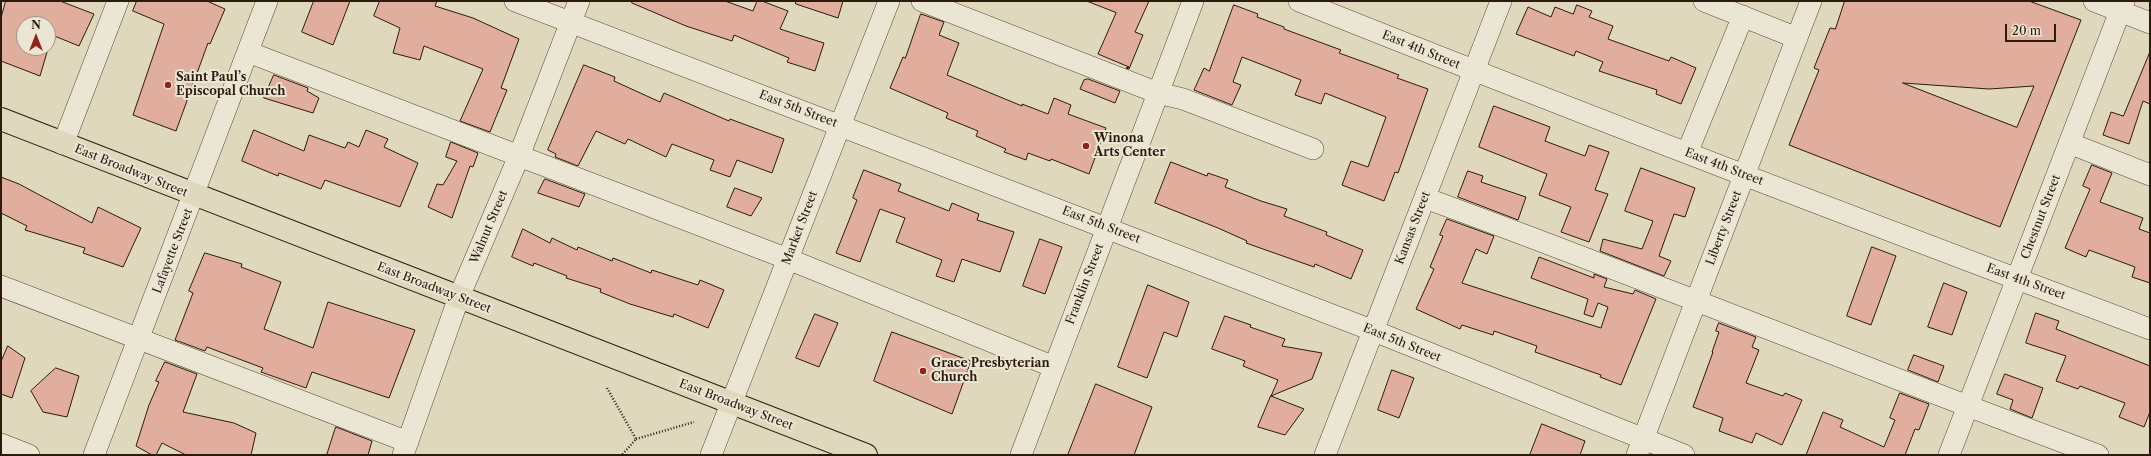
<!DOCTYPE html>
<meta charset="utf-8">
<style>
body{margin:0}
#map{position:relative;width:2151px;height:456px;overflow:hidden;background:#e0d8bd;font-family:"Libre Caslon Text",serif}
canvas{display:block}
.frame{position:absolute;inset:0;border:2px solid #2c1b0d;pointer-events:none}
.north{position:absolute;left:16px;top:16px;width:40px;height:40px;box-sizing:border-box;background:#ebe6d4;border:1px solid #9f9584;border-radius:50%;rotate:0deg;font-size:11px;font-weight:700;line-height:16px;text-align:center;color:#2c1b0d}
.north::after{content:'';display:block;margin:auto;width:14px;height:18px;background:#8f2418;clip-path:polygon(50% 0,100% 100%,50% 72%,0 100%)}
.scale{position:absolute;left:2005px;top:24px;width:51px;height:18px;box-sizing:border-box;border:2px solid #2c1b0d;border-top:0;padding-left:5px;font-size:12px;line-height:14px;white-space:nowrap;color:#2c1b0d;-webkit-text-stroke:3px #ebe6d4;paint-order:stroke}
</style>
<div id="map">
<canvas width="2151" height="456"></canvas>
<div class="frame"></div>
<div class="north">N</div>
<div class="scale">20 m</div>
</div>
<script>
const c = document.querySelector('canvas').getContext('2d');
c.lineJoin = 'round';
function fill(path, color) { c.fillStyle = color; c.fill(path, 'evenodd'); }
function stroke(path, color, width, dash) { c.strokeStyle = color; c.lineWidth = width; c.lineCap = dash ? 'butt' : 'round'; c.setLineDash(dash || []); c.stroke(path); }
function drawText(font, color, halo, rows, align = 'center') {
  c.font = font + ' "Libre Caslon Text",serif'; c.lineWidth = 4; c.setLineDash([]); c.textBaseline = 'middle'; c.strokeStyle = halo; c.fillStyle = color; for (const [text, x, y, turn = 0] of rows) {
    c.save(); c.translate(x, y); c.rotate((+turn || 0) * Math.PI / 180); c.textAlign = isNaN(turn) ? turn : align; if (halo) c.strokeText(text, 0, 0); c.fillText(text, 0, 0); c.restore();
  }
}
const building = new Path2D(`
 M6,1H60L94,14L79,46L52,35L40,76L1,61V18ZM24,24H48V48H24Z
 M137,1H207L225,9L210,44L208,43L176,131L133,115L164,24L133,11Z
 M314,1H350L333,45L302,32Z
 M380,1H437L435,6L473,18L519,39L501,88L507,90L490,132L460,121L483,69L424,46L420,60L393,53L400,28L374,16Z
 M632,1H725L753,11L757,1H762L788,11L780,29L824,43L815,71L787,62L789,58L734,35L732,41L686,26L632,3Z
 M796,1H843L838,18L796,4Z
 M1087,1H1149L1135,32L1143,35L1129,69L1126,68L1129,67L1098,54L1116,13Z
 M1845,1H2029L2081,20L2000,227L1789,145L1819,70L1814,68L1830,28L1835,29ZM1903,83L1989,89L2034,86L2017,127Z
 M1234,5L1258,14L1257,17L1284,27V29L1341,50L1339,53L1375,66L1399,75L1397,78L1428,89L1398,173L1395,172L1384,201L1342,185L1351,161L1368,167L1386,117L1325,93L1321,104L1295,95L1301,80L1242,57L1233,82L1241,85L1232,105L1194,90L1204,68L1209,71Z
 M1577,5L1592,11L1589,17L1613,26L1608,39L1669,61L1671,57L1696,68L1681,104L1656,94L1657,90L1599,71L1603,62L1576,51L1574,56L1516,34L1528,7L1551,17L1555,7L1573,14Z
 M921,14L944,22L939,35L959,43L947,75L1022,106V104L1048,114L1054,98L1071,105L1068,114L1106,128L1089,174L1051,159L1050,161L1028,153L1026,160L1004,152L1006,149L976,136L978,131L946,118L948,113L890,88L903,57L905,58Z
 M2150,52V104L2143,101L2129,144L2103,135L2111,112L2123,116Z
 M584,65L615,77L614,81L660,102L664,93L729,121L730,119L784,139L772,173L737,160L730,177L710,170L714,160L672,144L666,157L628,139L625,144L596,131L578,166L555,157L556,154L548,150Z
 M274,75L308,88L307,91L319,98L313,113L264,98Z
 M1088,79L1120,91L1115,103L1080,89L1084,80Z
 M1494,106L1550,127L1545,141L1585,156L1589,145L1609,152L1595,190L1608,194L1589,242L1561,232L1571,207L1539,195L1547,174L1479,147Z
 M254,130L304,151L309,135L345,148L348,142L359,147L366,130L388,139L384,147L418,163L400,207L325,180L321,189L279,173L278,176L242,161Z
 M451,142L478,153L473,167L470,166L452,218L428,207L437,184L443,185L457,161L446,157Z
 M1171,162L1207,176L1208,173L1228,180L1225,187L1261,201L1287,209L1284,216L1327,232L1326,235L1363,250L1351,279L1315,264L1314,267L1246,243L1247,241L1218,228L1155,203Z
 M2092,165L2112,173L2100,202L2143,218L2139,229L2150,233V283L2132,277L2135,267L2089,250L2086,257L2065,248L2090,189L2083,186Z
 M1641,168L1695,188L1685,217L1674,214L1659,256L1671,261L1664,276L1600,251L1603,239L1642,249L1653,221L1625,211Z
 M864,170L901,184L898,191L949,211L952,203L979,214L977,220L1014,232L1000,272L962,259L954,282L936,276L942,260L896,242L905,218L880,209L860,262L836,253L857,200L853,198Z
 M1468,171L1483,176L1481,182L1526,197L1518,220L1458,197Z
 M1,177L19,184L92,223L98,207L141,228L123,267L83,253L85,248L25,230L27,226L1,213Z
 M545,179L585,194L579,207L538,193Z
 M735,188L762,198L751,216L727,207Z
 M1447,219L1494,236L1487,254L1476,249L1462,283L1601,328L1608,307L1598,303L1593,317L1584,314L1588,299L1531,278L1539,257L1594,278V274L1607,279L1604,287L1633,294L1635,290L1656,299L1621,385L1600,377L1601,375L1535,352L1537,346L1494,331L1493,335L1462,325L1460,329L1416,309L1434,269L1430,267L1443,236L1440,235Z
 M523,229L550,243L552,238L577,250L578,247L612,261L613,258L651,273L652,270L698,285L700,280L724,290L708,328L674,314L673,317L630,304L600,292L601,289L566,278L567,276L534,263L533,266L512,257Z
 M1040,239L1062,247L1045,294L1023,286Z
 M1872,247L1896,256L1871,325L1847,316Z
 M205,253L242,264L241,267L281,282L264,329L313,348L328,302L415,330L389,398L312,372L306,388L261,372L263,368L207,347L205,351L175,340L193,293L189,291Z
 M1944,283L1967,292L1952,335L1928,327Z
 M1148,285L1189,302L1177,337L1164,332L1147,378L1118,367Z
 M2036,313L2059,321L2056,329L2150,366V412L2144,427L2119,417L2125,403L2080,386L2078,389L2056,381L2066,356L2026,343Z
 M815,314L838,323L819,367L796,358Z
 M1225,316L1251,325L1250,327L1285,339L1282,346L1322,353L1312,379L1271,396L1278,380L1243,366L1245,361L1212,349Z
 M1719,323L1756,337L1752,347L1759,350L1746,383L1783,396L1785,393L1802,400L1782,445L1756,433L1752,443L1719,431L1723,418L1693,407L1713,352H1712L1719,332L1716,331Z
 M892,332L971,361L952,414L874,381Z
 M8,346L25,358L12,398L1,394V362Z
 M1914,355L1944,366L1938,382L1908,370Z
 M165,362L197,374L183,412L234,423L256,433L251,455H186L162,443L156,455H152L136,446L149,405L159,382L156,381Z
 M56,368L79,376L67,417L43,412L31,391Z
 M1392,370L1414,378L1399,418L1378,410Z
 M2005,374L2043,388L2032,418L2010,409L2013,400L1997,394Z
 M1096,384L1152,407L1134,455H1068Z
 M1900,393L1929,404L1919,430L1915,429L1905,455H1806L1823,412L1843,420L1840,427L1884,447L1895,420L1890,418Z
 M1271,396L1304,409L1285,435L1258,427Z
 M1542,424L1585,441L1580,455H1530Z
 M336,427L372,441L368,455H327Z`);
const path = new Path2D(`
 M607,388L636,439L622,455
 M636,439L694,422`);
const minor = new Path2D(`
 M515,1L1374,331L1684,455
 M922,1L1158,93L1183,99L1313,149
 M1299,1C1581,114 1865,222 2150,329
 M1704,1L1797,38
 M2094,1L2150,23
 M248,52L788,259L1054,367
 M2069,143L2150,175
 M63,144L118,1
 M1687,153L1743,16
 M1425,198C1650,280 1872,372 2098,455
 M1,286L408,442
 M1,444L29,455
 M94,455L267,1
 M403,455L459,297L519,156L579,1
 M711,455L889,1
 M1021,455L1193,1
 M1325,455L1501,1
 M1637,455L1811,1
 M1949,455L2124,1`);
const major = new Path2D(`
 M1,119L866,455`);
const markers = [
 [168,85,4,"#8f2418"],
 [1086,146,4,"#8f2418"],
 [923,371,4,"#8f2418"]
];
const streetNames = [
 ["East 4th Street",1421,50,22],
 ["East 5th Street",798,109,21],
 ["East 4th Street",1724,167,21],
 ["East Broadway Street",131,171,22],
 ["Chestnut Street",2041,217,-69],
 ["East 5th Street",1101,225,21],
 ["Walnut Street",489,227,-67],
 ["Market Street",800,228,-69],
 ["Kansas Street",1413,228,-69],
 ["Liberty Street",1724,228,-69],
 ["Lafayette Street",173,251,-69],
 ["East 4th Street",2026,282,20],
 ["Franklin Street",1085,284,-69],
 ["East Broadway Street",434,288,21],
 ["East 5th Street",1402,343,22],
 ["East Broadway Street",736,405,21]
];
const poiNames = [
 ["Saint Paul’s",176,78],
 ["Episcopal Church",176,92],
 ["Winona",1094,139],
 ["Arts Center",1094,153],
 ["Grace Presbyterian",931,364],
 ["Church",931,378]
];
fill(building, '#e1ad9d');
stroke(building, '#2c1b0d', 1);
stroke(minor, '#594a39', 22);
stroke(major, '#2c1b0d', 24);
stroke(path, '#2c1b0d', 2.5, [1, 2]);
stroke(minor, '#ebe6d4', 21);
stroke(major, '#e0d8bd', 22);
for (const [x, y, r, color] of markers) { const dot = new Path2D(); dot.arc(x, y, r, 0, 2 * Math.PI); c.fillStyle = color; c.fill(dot); stroke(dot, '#ebe6d4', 1.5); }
drawText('12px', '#2c1b0d', '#ebe6d4', streetNames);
drawText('bold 12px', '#2c1b0d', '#ebe6d4', poiNames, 'left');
</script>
